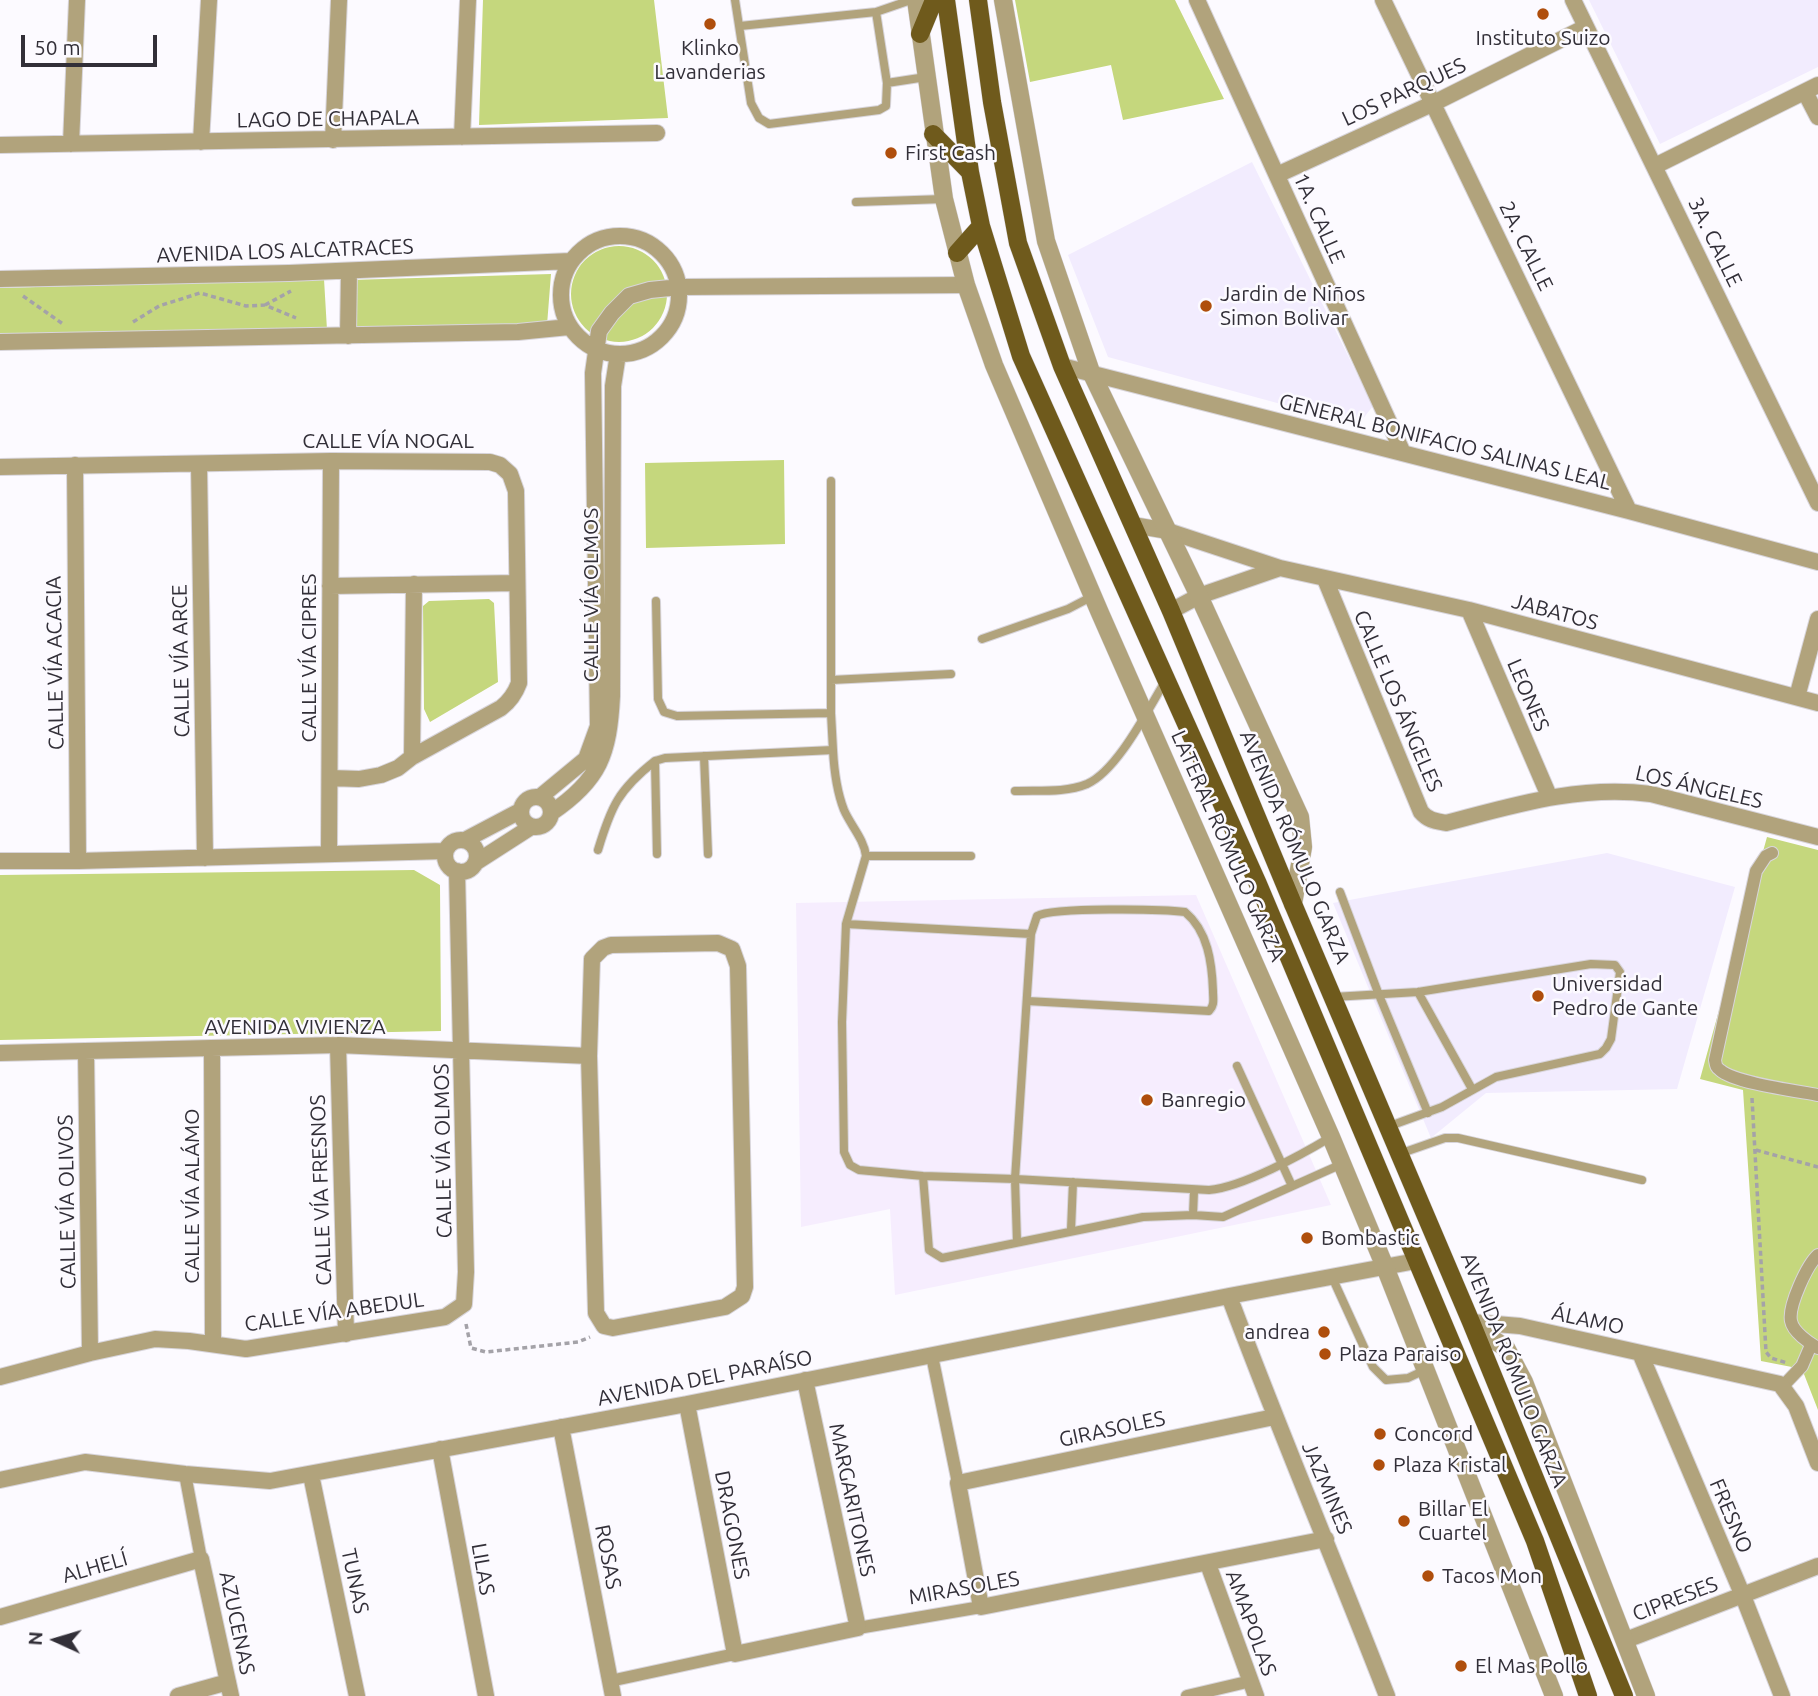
<!DOCTYPE html>
<meta charset="utf-8">
<style>
body{margin:0}
#map{position:relative;width:1818px;height:1696px;overflow:hidden;background:#fcfaff;font-family:Ubuntu,sans-serif}
canvas{display:block}
.north{position:absolute;left:21px;top:1605px;width:70px;height:70px;-webkit-text-stroke:5px #fcfaff;paint-order:stroke;rotate:274deg;font-size:19px;font-weight:700;line-height:28px;text-align:center;color:#322f38}
.north::after{content:'';display:block;margin:auto;width:24px;height:32px;background:#322f38;clip-path:polygon(50% 0,100% 100%,50% 72%,0 100%)}
.scale{position:absolute;left:21px;top:35px;width:136px;height:32px;box-sizing:border-box;border:4px solid #322f38;border-top:0;padding-left:9px;font-size:21px;line-height:24px;white-space:nowrap;color:#322f38;-webkit-text-stroke:5px #fcfaff;paint-order:stroke}
</style>
<div id="map">
<canvas width="1818" height="1696"></canvas>
<div class="north">N</div>
<div class="scale">50 m</div>
</div>
<script>
const c = document.querySelector('canvas').getContext('2d');
c.lineJoin = 'round';
function fill(path, color) { c.fillStyle = color; c.fill(path, 'evenodd'); }
function stroke(path, color, width, dash) { c.strokeStyle = color; c.lineWidth = width; c.lineCap = dash ? 'butt' : 'round'; c.setLineDash(dash || []); c.stroke(path); }
function drawText(font, color, halo, rows, align = 'center') {
  c.font = font + ' Ubuntu,sans-serif'; c.lineWidth = 5; c.setLineDash([]); c.textBaseline = 'middle'; c.strokeStyle = halo; c.fillStyle = color; for (const [text, x, y, turn = 0] of rows) {
    c.save(); c.translate(x, y); c.rotate((+turn || 0) * Math.PI / 180); c.textAlign = isNaN(turn) ? turn : align; if (halo) c.strokeText(text, 0, 0); c.fillText(text, 0, 0); c.restore();
  }
}
const built = new Path2D(`
 M1589,0H1818V67L1660,144Z
 M1252,162L1373,406L1358,425L1108,357L1068,255Z
 M1607,853L1735,887L1677,1089L1486,1093L1431,1138L1333,903Z`);
const industrial = new Path2D(`
 M1196,895L1331,1205L895,1295L890,1209L801,1227L796,903Z`);
const green = new Path2D(`
 M483,0H654L668,118L479,125Z
 M1015,0H1175L1224,99L1123,120L1111,65L1030,82Z
 M571 294a48 48 0 1 1 96 0a48 48 0 1 1-96 0Z
 M551,274L547,325L351,327L350,280Z
 M324,279L327,330L0,336V288Z
 M784,460L785,544L646,548L645,463Z
 M489,599L494,603L498,682L430,722L424,709L423,606L429,601Z
 M1767,837L1818,850V1410L1802,1369L1761,1361L1743,1090L1700,1079Z
 M414,870L440,885L441,1031L0,1040V875Z`);
const path = new Path2D(`
 M23,296L63,324
 M265,305L291,291
 M133,322L159,306L200,293L246,306L265,305L296,318
 M1752,1098L1766,1352L1771,1358L1787,1363
 M1756,1150L1818,1167
 M466,1324L471,1348L486,1352L578,1342L590,1337`);
const service = new Path2D(`
 M735,0L751,103L759,118L769,124L879,110L886,106L887,83
 M876,12L911,0
 M740,26L876,12L887,83L926,77
 M856,202L944,199
 M831,481V713L833,750
 M656,601L658,699L664,712L677,716L831,713
 M982,639L1068,609L1093,596
 M831,680L951,674
 M704,756L708,854
 M1015,791C1038,790 1065,793 1087,784C1118,770 1148,709 1166,680
 M598,850C611,807 618,790 655,761
 M657,854L655,761L665,758L833,750C834,769 837,792 844,810C851,826 864,839 866,856L846,924
 M866,856H971
 M1340,892L1379,995L1428,1113
 M1031,934L846,924L842,1022L844,1152L850,1165L859,1170L923,1176L1015,1179L1209,1190C1243,1187 1301,1155 1331,1137
 M1418,992L1472,1089
 M1333,997L1418,992L1591,964L1615,965L1620,972L1611,1039L1606,1048L1600,1054L1496,1077L1442,1107L1387,1127
 M1237,1066L1292,1186
 M1399,1154L1445,1138H1458L1642,1180
 M923,1176L929,1250L942,1258L1143,1217L1193,1215L1223,1217L1342,1164
 M1193,1215L1194,1191
 M1071,1230L1073,1182
 M1017,1242L1015,1179L1031,934L1037,916C1053,907 1164,909 1185,912C1208,931 1212,963 1213,991C1213,999 1215,1005 1209,1011L1027,1001
 M1332,1277L1373,1367L1386,1380L1408,1378L1425,1370`);
const pedestrian = new Path2D(`
 M1772,853L1766,856L1756,871L1715,1060C1716,1066 1716,1067 1720,1070C1734,1083 1797,1091 1818,1095
 M1818,1255C1807,1265 1788,1306 1791,1321C1793,1332 1809,1343 1818,1348
 M932,1356L958,1483
 M1783,1386L1802,1366L1811,1345
 M185,1474L201,1559
 M858,1628L981,1607
 M610,1681L735,1654
 M1187,1696L1251,1681`);
const minor = new Path2D(`
 M1197,0L1403,453
 M1383,0L1629,511
 M1573,0L1818,503
 M1805,92L1818,117
 M462,137L468,0
 M333,140L339,0
 M201,142L209,0
 M71,144L77,0
 M0,145L657,133
 M1655,166L1818,85
 M1277,175L1434,103L1586,27
 M561 295a59 59 0 1 1 118 0a59 59 0 1 1-118 0Z
 M0,279L289,273L571,261
 M348,336L349,271
 M0,342L518,332L569,327
 M1062,366L1629,511L1818,562
 M199,464L205,858
 M75,465L78,861
 M0,467L331,461L490,462L500,465L510,474L516,491L519,683C515,694 510,701 501,708L412,757L398,768L381,775L359,779L330,778
 M1133,525L1168,531L1280,568L1469,610L1818,703
 M1325,579L1421,812C1429,821 1436,821 1446,823C1515,805 1578,785 1651,794L1818,837
 M330,586L517,583
 M1469,610L1549,796
 M1171,611L1199,596L1280,568
 M1797,697L1818,619
 M412,757L414,584
 M521 812a15 15 0 1 1 30 0a15 15 0 1 1-30 0Z
 M540,797L586,759L598,726L593,373L599,331L612,313L629,296L650,290L680,287L966,285
 M551,813C600,780 609,754 612,696L613,386L618,354
 M465,840L520,811
 M445 856a16 16 0 1 1 32 0a16 16 0 1 1-32 0Z
 M329,854L331,461
 M0,861H78L445,851
 M475,863L531,827
 M718,943L732,949L738,966L745,1287L742,1296L725,1307L613,1328L604,1326L596,1313L589,1056L592,959L603,948L611,945Z
 M338,1045L346,1334
 M212,1048L213,1344
 M86,1051L90,1353
 M0,1053L338,1045L589,1056
 M1229,1296C1279,1430 1335,1562 1387,1696
 M1471,1322L1520,1326L1780,1384L1796,1406L1818,1463
 M1640,1353L1743,1596L1782,1696
 M0,1377L90,1353L155,1339L189,1341L246,1349L445,1317L464,1304L466,1272L457,871
 M687,1404L735,1654L858,1628L805,1380
 M1274,1417L958,1483L981,1607L1326,1539
 M561,1427L613,1696
 M440,1449L486,1696
 M311,1475L357,1696
 M0,1480L85,1462L185,1474L270,1481L687,1404L1229,1296L1416,1261
 M1208,1564L1256,1696
 M0,1617L201,1559L231,1696
 M1626,1640L1818,1566
 M178,1696L228,1682`);
const tertiary = new Path2D(`
 M916,0L944,199L966,285L994,365L1100,613L1331,1137L1385,1267L1554,1696
 M1003,0L1046,241L1091,372L1199,596L1300,817L1303,847L1293,904
 M1473,1326L1506,1348L1524,1382L1646,1696`);
const primary = new Path2D(`
 M946,0L970,172L981,226L1021,356L1258,884L1535,1541L1588,1696
 M978,0L992,102L1018,243L1062,366L1171,611L1293,904L1471,1322L1624,1696
 M920,34L934,0
 M933,134L970,172
 M957,253L981,226`);
const markers = [
 [1543,14,7,"#af4e0c"],
 [710,24,7,"#af4e0c"],
 [891,153,7,"#af4e0c"],
 [1206,306,7,"#af4e0c"],
 [1538,996,7,"#af4e0c"],
 [1147,1100,7,"#af4e0c"],
 [1307,1238,7,"#af4e0c"],
 [1324,1332,7,"#af4e0c"],
 [1325,1354,7,"#af4e0c"],
 [1380,1434,7,"#af4e0c"],
 [1379,1465,7,"#af4e0c"],
 [1404,1521,7,"#af4e0c"],
 [1428,1576,7,"#af4e0c"],
 [1461,1666,7,"#af4e0c"]
];
const poiNames = [
 ["Instituto Suizo",1543,38,"center"],
 ["Klinko",710,48,"center"],
 ["Lavanderias",710,72,"center"],
 ["First Cash",905,153],
 ["Jardin de Niños",1220,294],
 ["Simon Bolivar",1220,318],
 ["Universidad",1552,984],
 ["Pedro de Gante",1552,1008],
 ["Banregio",1161,1100],
 ["Bombastic",1321,1238],
 ["andrea",1310,1332,"right"],
 ["Plaza Paraiso",1339,1354],
 ["Concord",1394,1434],
 ["Plaza Kristal",1393,1465],
 ["Billar El",1418,1509],
 ["Cuartel",1418,1533],
 ["Tacos Mon",1442,1576],
 ["El Mas Pollo",1475,1666]
];
const streetNames = [
 ["LOS PARQUES",1404,92,-25],
 ["LAGO DE CHAPALA",328,119,-1],
 ["1A. CALLE",1319,218,66],
 ["3A. CALLE",1715,242,64],
 ["2A. CALLE",1526,246,64],
 ["AVENIDA LOS ALCATRACES",285,251,-2],
 ["CALLE VÍA NOGAL",388,441],
 ["GENERAL BONIFACIO SALINAS LEAL",1445,442,14],
 ["CALLE VÍA OLMOS",591,595,-90],
 ["JABATOS",1555,612,15],
 ["CALLE VÍA CIPRES",309,658,-90],
 ["CALLE VÍA ARCE",181,661,-91],
 ["CALLE VÍA ACACIA",55,663,-91],
 ["LEONES",1528,695,67],
 ["CALLE LOS ÁNGELES",1398,701,67],
 ["LOS ÁNGELES",1699,787,13],
 ["LATERAL RÓMULO GARZA",1228,846,66],
 ["AVENIDA RÓMULO GARZA",1295,847,67],
 ["AVENIDA VIVIENZA",295,1027],
 ["CALLE VÍA OLMOS",443,1151,-91],
 ["CALLE VÍA FRESNOS",321,1190,-92],
 ["CALLE VÍA ALÁMO",192,1196,-90],
 ["CALLE VÍA OLIVOS",67,1202,-91],
 ["CALLE VÍA ABEDUL",334,1312,-8],
 ["ÁLAMO",1588,1320,12],
 ["AVENIDA RÓMULO GARZA",1514,1370,68],
 ["AVENIDA DEL PARAÍSO",705,1378,-11],
 ["GIRASOLES",1112,1429,-12],
 ["JAZMINES",1327,1488,67],
 ["MARGARITONES",852,1500,78],
 ["FRESNO",1731,1516,67],
 ["DRAGONES",732,1525,79],
 ["ROSAS",608,1557,79],
 ["ALHELÍ",95,1567,-16],
 ["LILAS",483,1569,80],
 ["TUNAS",355,1581,78],
 ["MIRASOLES",964,1588,-10],
 ["CIPRESES",1675,1599,-21],
 ["AZUCENAS",237,1623,78],
 ["AMAPOLAS",1251,1623,70]
];
fill(built, '#f2ecfe');
fill(industrial, '#f6edfe');
fill(green, '#c5d77d');
stroke(service, '#d8d5db', 10);
stroke(pedestrian, '#d8d5db', 14);
stroke(minor, '#d8d5db', 18);
stroke(tertiary, '#d8d5db', 19);
stroke(primary, '#d8d5db', 19);
stroke(path, '#a4a2a8', 3.5, [5, 3.5]);
stroke(service, '#b1a37c', 8);
stroke(pedestrian, '#b1a37c', 12);
stroke(minor, '#b1a37c', 16);
stroke(tertiary, '#b1a37c', 18);
stroke(primary, '#6f5a1c', 18);
for (const [x, y, r, color] of markers) { const dot = new Path2D(); dot.arc(x, y, r, 0, 2 * Math.PI); c.fillStyle = color; c.fill(dot); stroke(dot, '#fcfaff', 2.5); }
drawText('21px', '#322f38', '#fcfaff', poiNames, 'left');
drawText('21px', '#322f38', '#fcfaff', streetNames);
</script>
